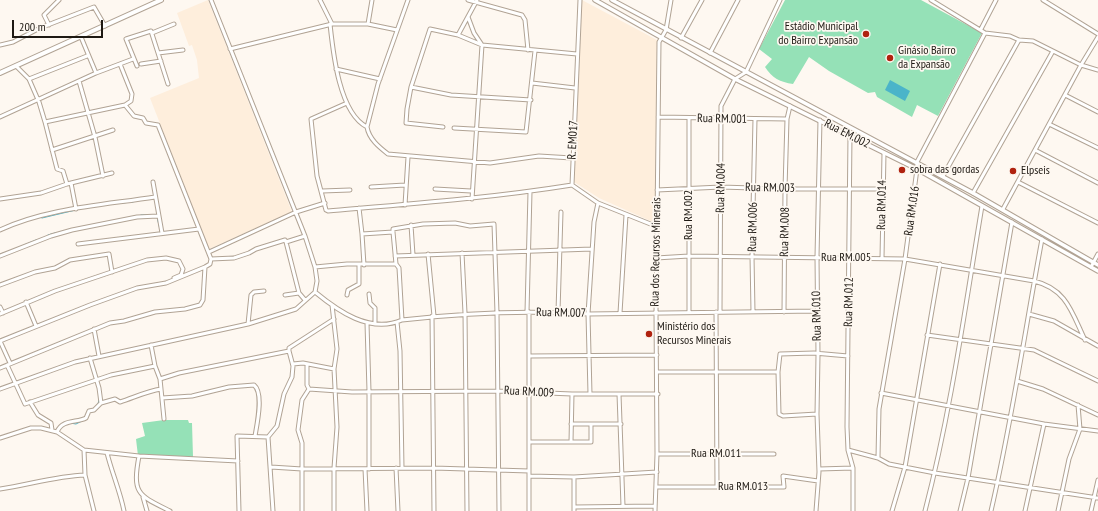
<!DOCTYPE html>
<meta charset="utf-8">
<style>
body{margin:0}
#map{position:relative;width:1098px;height:511px;overflow:hidden;background:#fef8f1;font-family:"PT Sans Narrow",sans-serif}
canvas{display:block}
.scale{position:absolute;left:12px;top:20px;width:91px;height:18px;box-sizing:border-box;border:2px solid #1e1913;border-top:0;padding-left:5px;font-size:12px;line-height:14px;white-space:nowrap;color:#1e1913;-webkit-text-stroke:3px #fef8f1;paint-order:stroke}
</style>
<div id="map">
<canvas width="1098" height="511"></canvas>
<div class="scale">200 m</div>
</div>
<script>
const c = document.querySelector('canvas').getContext('2d');
c.lineJoin = 'round';
function fill(path, color) { c.fillStyle = color; c.fill(path, 'evenodd'); }
function stroke(path, color, width, dash) { c.strokeStyle = color; c.lineWidth = width; c.lineCap = dash ? 'butt' : 'round'; c.setLineDash(dash || []); c.stroke(path); }
function drawText(font, color, halo, rows, align = 'center') {
  c.font = font + ' "PT Sans Narrow",sans-serif'; c.lineWidth = 3.5; c.setLineDash([]); c.textBaseline = 'middle'; c.strokeStyle = halo; c.fillStyle = color; for (const [text, x, y, turn = 0] of rows) {
    c.save(); c.translate(x, y); c.rotate((+turn || 0) * Math.PI / 180); c.textAlign = isNaN(turn) ? turn : align; if (halo) c.strokeText(text, 0, 0); c.fillText(text, 0, 0); c.restore();
  }
}
const built = new Path2D(`
 M208,0L292,212L209,249L150,98L199,78L197,60L192,45L189,46L177,13Z
 M582,0L657,40L655,223L599,198L574,182Z`);
const green = new Path2D(`
 M785,0H921L982,33L938,116L917,105L912,117L877,97L875,92L868,93L829,71L809,57L793,84C780,82 772,78 765,67L772,59L759,49Z
 M164,420H188L189,423H192L193,457L138,456L136,439L145,436L142,423Z`);
const water = new Path2D(`
 M890,80L910,91L905,101L885,90Z`);
const stream = new Path2D(`
 M121,203L133,202
 M141,215H157
 M157,217L160,229
 M42,218L80,209
 M48,235L55,233
 M24,245L36,240
 M0,254L7,252
 M98,404L99,400
 M70,423L76,424L82,421`);
const minor = new Path2D(`
 M320,0L332,24
 M468,0L522,15L525,20L528,50
 M580,0L572,185L598,203L658,227
 M931,0L985,33L1010,36L1019,40L1033,41L1081,65L1098,70
 M1043,0L1098,34
 M468,17L474,33L482,45L472,199
 M330,24C333,52 339,113 367,127C369,139 379,147 388,154L490,163L539,156L572,158
 M368,24L372,0
 M49,25L44,15L59,0
 M981,29L996,0
 M152,33L174,24
 M458,35L477,0
 M81,37L96,73
 M681,38L702,0
 M0,45L13,42L40,28L94,7L105,26
 M230,49L332,24H368L397,30
 M158,53L183,50
 M710,53L738,0
 M120,64L132,94L131,101L125,105
 M141,64L161,61
 M16,66L29,79L87,56
 M137,66L126,39L151,31L168,84
 M336,69L380,79
 M79,81L95,137L103,176
 M532,83L575,88
 M411,87L451,95L531,100
 M1065,95L1098,112
 M347,103L311,119L317,176L326,210L328,211C410,204 491,198 572,185
 M0,117L96,73L133,59
 M658,117L787,119
 M45,122L57,169L63,171L67,184L112,173
 M1049,124L1098,148
 M367,127L378,84L408,0
 M443,127L406,123L407,109L411,87L430,29L458,35L482,45L577,54
 M454,128L526,132L535,51
 M850,135L847,427L848,450L853,468V511
 M52,150L113,130
 M1035,150L1098,183
 M943,176L1019,40
 M153,182L162,233
 M1018,182L1098,223
 M71,183L76,209
 M371,187L405,185
 M435,189L471,191
 M657,190L721,187L785,189H882
 M322,191L350,190
 M973,193L1053,51
 M0,199L41,193L67,184
 M405,205L408,157
 M359,208L362,234L393,232V229L423,224L455,223L470,226L494,224L497,313L499,511
 M1003,209L1081,65L1098,37
 M411,225L413,255
 M0,230C47,208 104,205 155,197
 M393,232L396,264L399,268L402,320
 M362,234L364,265
 M286,242L299,293L305,300
 M78,244L199,229
 M209,252L296,212L325,203
 M462,253L465,313L467,511
 M428,254L434,316
 M0,256L51,236L72,230L137,217L158,216
 M395,256L592,249
 M656,258L689,256L905,259L1034,281C1067,289 1072,313 1085,340
 M882,258L884,153
 M211,259L234,258L249,253L256,249L285,240L286,242L305,236
 M315,267L347,264H396
 M1091,267L1098,254
 M0,285L35,272L55,268L70,260L109,254L112,272
 M315,292C338,311 370,334 402,320C464,313 526,310 588,314L817,311
 M369,294L370,303L375,308V323
 M285,295L299,293
 M347,295L348,290L359,284V265
 M26,302L36,326
 M332,305L337,349L334,369L337,427L334,468V511
 M0,307L3,313
 M527,312L530,192
 M529,312V511
 M558,312L561,212
 M689,312V118
 M716,312L717,487
 M720,312L721,106L735,79L746,72L780,0
 M753,312L752,256L755,119
 M784,312L785,189L787,119L790,106
 M620,313L626,215
 M0,314L55,291L147,260L166,258L179,261L183,269L181,275L174,278
 M1029,314L1054,321L1098,346
 M432,316L434,511
 M397,322L400,351L402,468
 M367,323L369,391V469
 M248,324L251,295L254,292L264,291
 M94,329L99,356
 M927,335L1034,350L1098,381
 M0,341L90,305L137,288L166,283L205,267L210,264L211,259L158,125L146,123L143,118L134,116L125,105L45,122L39,102L29,79
 M0,341L10,363
 M151,345L155,366L160,379L164,419
 M529,356L657,355
 M90,358L99,388L101,403L115,399L120,402C133,398 147,391 161,389
 M293,364L303,363L334,369
 M307,364V385L309,389
 M7,365L25,404L111,375L155,366
 M0,368L110,323L124,321L155,312L185,309L200,305L203,300L205,267
 M658,372H778
 M160,379L179,373L289,351V348L334,319
 M1017,381L1043,389L1098,415
 M0,389L75,362L248,324L296,309L315,292L317,281L315,267L305,236L211,0
 M881,393L1044,424L1098,431
 M590,394L588,314L594,222L598,203
 M619,394L623,506
 M162,398L192,396L229,387L254,385C264,393 257,424 255,436
 M30,402L38,415L51,423L52,430
 M817,414L783,416L779,414L778,372L780,354L814,353L848,356
 M571,424H621
 M57,432C62,419 77,423 86,418L89,411L94,410L101,403
 M0,438L31,428H41L57,432L84,450L139,456L238,461
 M529,442H591V424
 M571,442L572,394
 M848,450L878,458L889,464L935,473L1098,498
 M107,453C112,473 120,491 124,511
 M657,454H774
 M139,456C132,494 138,495 170,511
 M878,458L879,409L905,259L917,169V162L985,33
 M271,467L302,469L434,468L529,471
 M396,468L398,511
 M365,469L367,511
 M819,469L853,468
 M85,475L94,511
 M529,476L574,477L657,472
 M574,477V511
 M656,487H784L783,476L818,481
 M0,489C28,485 56,476 85,475L84,450
 M143,497L147,511
 M574,507L655,506
 M239,511L237,436L268,437
 M273,511L268,437L277,426L284,394L292,377L293,366L289,351
 M302,511V443L298,430L302,400L309,389L352,392L498,391L572,394H658
 M655,511L657,454L656,313L659,42L666,30L671,0
 M816,511L819,472L817,414L818,355L817,257L820,120
 M892,511L905,467L940,264
 M925,511C951,411 965,308 982,206
 M960,511L968,478L1012,222
 M991,511C1012,421 1025,330 1042,239
 M1025,511L1044,424
 M1058,511L1069,459L1080,429L1078,405
 M1091,511L1098,480`);
const tertiary = new Path2D(`
 M595,0L735,79L917,169L1098,271
 M612,0L973,193L1098,265`);
const secondary = new Path2D(`
 M0,73L161,0`);
const markers = [
 [866,34,4,"#b0220f"],
 [890,58,4,"#b0220f"],
 [902,170,4,"#b0220f"],
 [1013,171,4,"#b0220f"],
 [649,334,4,"#b0220f"]
];
const poiNames = [
 ["Estádio Municipal",858,27,"right"],
 ["do Bairro Expansão",858,41,"right"],
 ["Ginásio Bairro",898,51],
 ["da Expansão",898,65],
 ["sobra das gordas",910,170],
 ["Elpseis",1021,171],
 ["Ministério dos",657,327],
 ["Recursos Minerais",657,341]
];
const streetNames = [
 ["Rua RM.001",722,119,1],
 ["Rua EM.002",847,134,27],
 ["R. EM017",573,140,-87],
 ["Rua RM.004",721,188,-89],
 ["Rua RM.003",770,188,1],
 ["Rua RM.014",882,205,-89],
 ["Rua RM.016",912,211,-82],
 ["Rua RM.002",689,215,-90],
 ["Rua RM.006",753,227,-89],
 ["Rua RM.008",785,232,-89],
 ["Rua dos Recursos Minerais",656,252,-89],
 ["Rua RM.005",846,258],
 ["Rua RM.012",849,302,-89],
 ["Rua RM.007",561,313,1],
 ["Rua RM.010",817,316,-91],
 ["Rua RM.009",529,392,3],
 ["Rua RM.011",716,454],
 ["Rua RM.013",743,487]
];
fill(built, '#feeedc');
fill(green, '#95e1b7');
fill(water, '#4bb4c9');
stroke(stream, '#4bb4c9', 1);
stroke(minor, '#b1a394', 5);
stroke(tertiary, '#b1a394', 5.5);
stroke(secondary, '#b1a394', 6);
stroke(minor, '#fff', 3);
stroke(tertiary, '#fff', 3.5);
stroke(secondary, '#fff', 4);
for (const [x, y, r, color] of markers) { const dot = new Path2D(); dot.arc(x, y, r, 0, 2 * Math.PI); c.fillStyle = color; c.fill(dot); stroke(dot, '#fef8f1', 1.5); }
drawText('12px', '#1e1913', '#fef8f1', poiNames, 'left');
drawText('12px', '#1e1913', '#fef8f1', streetNames);
</script>
